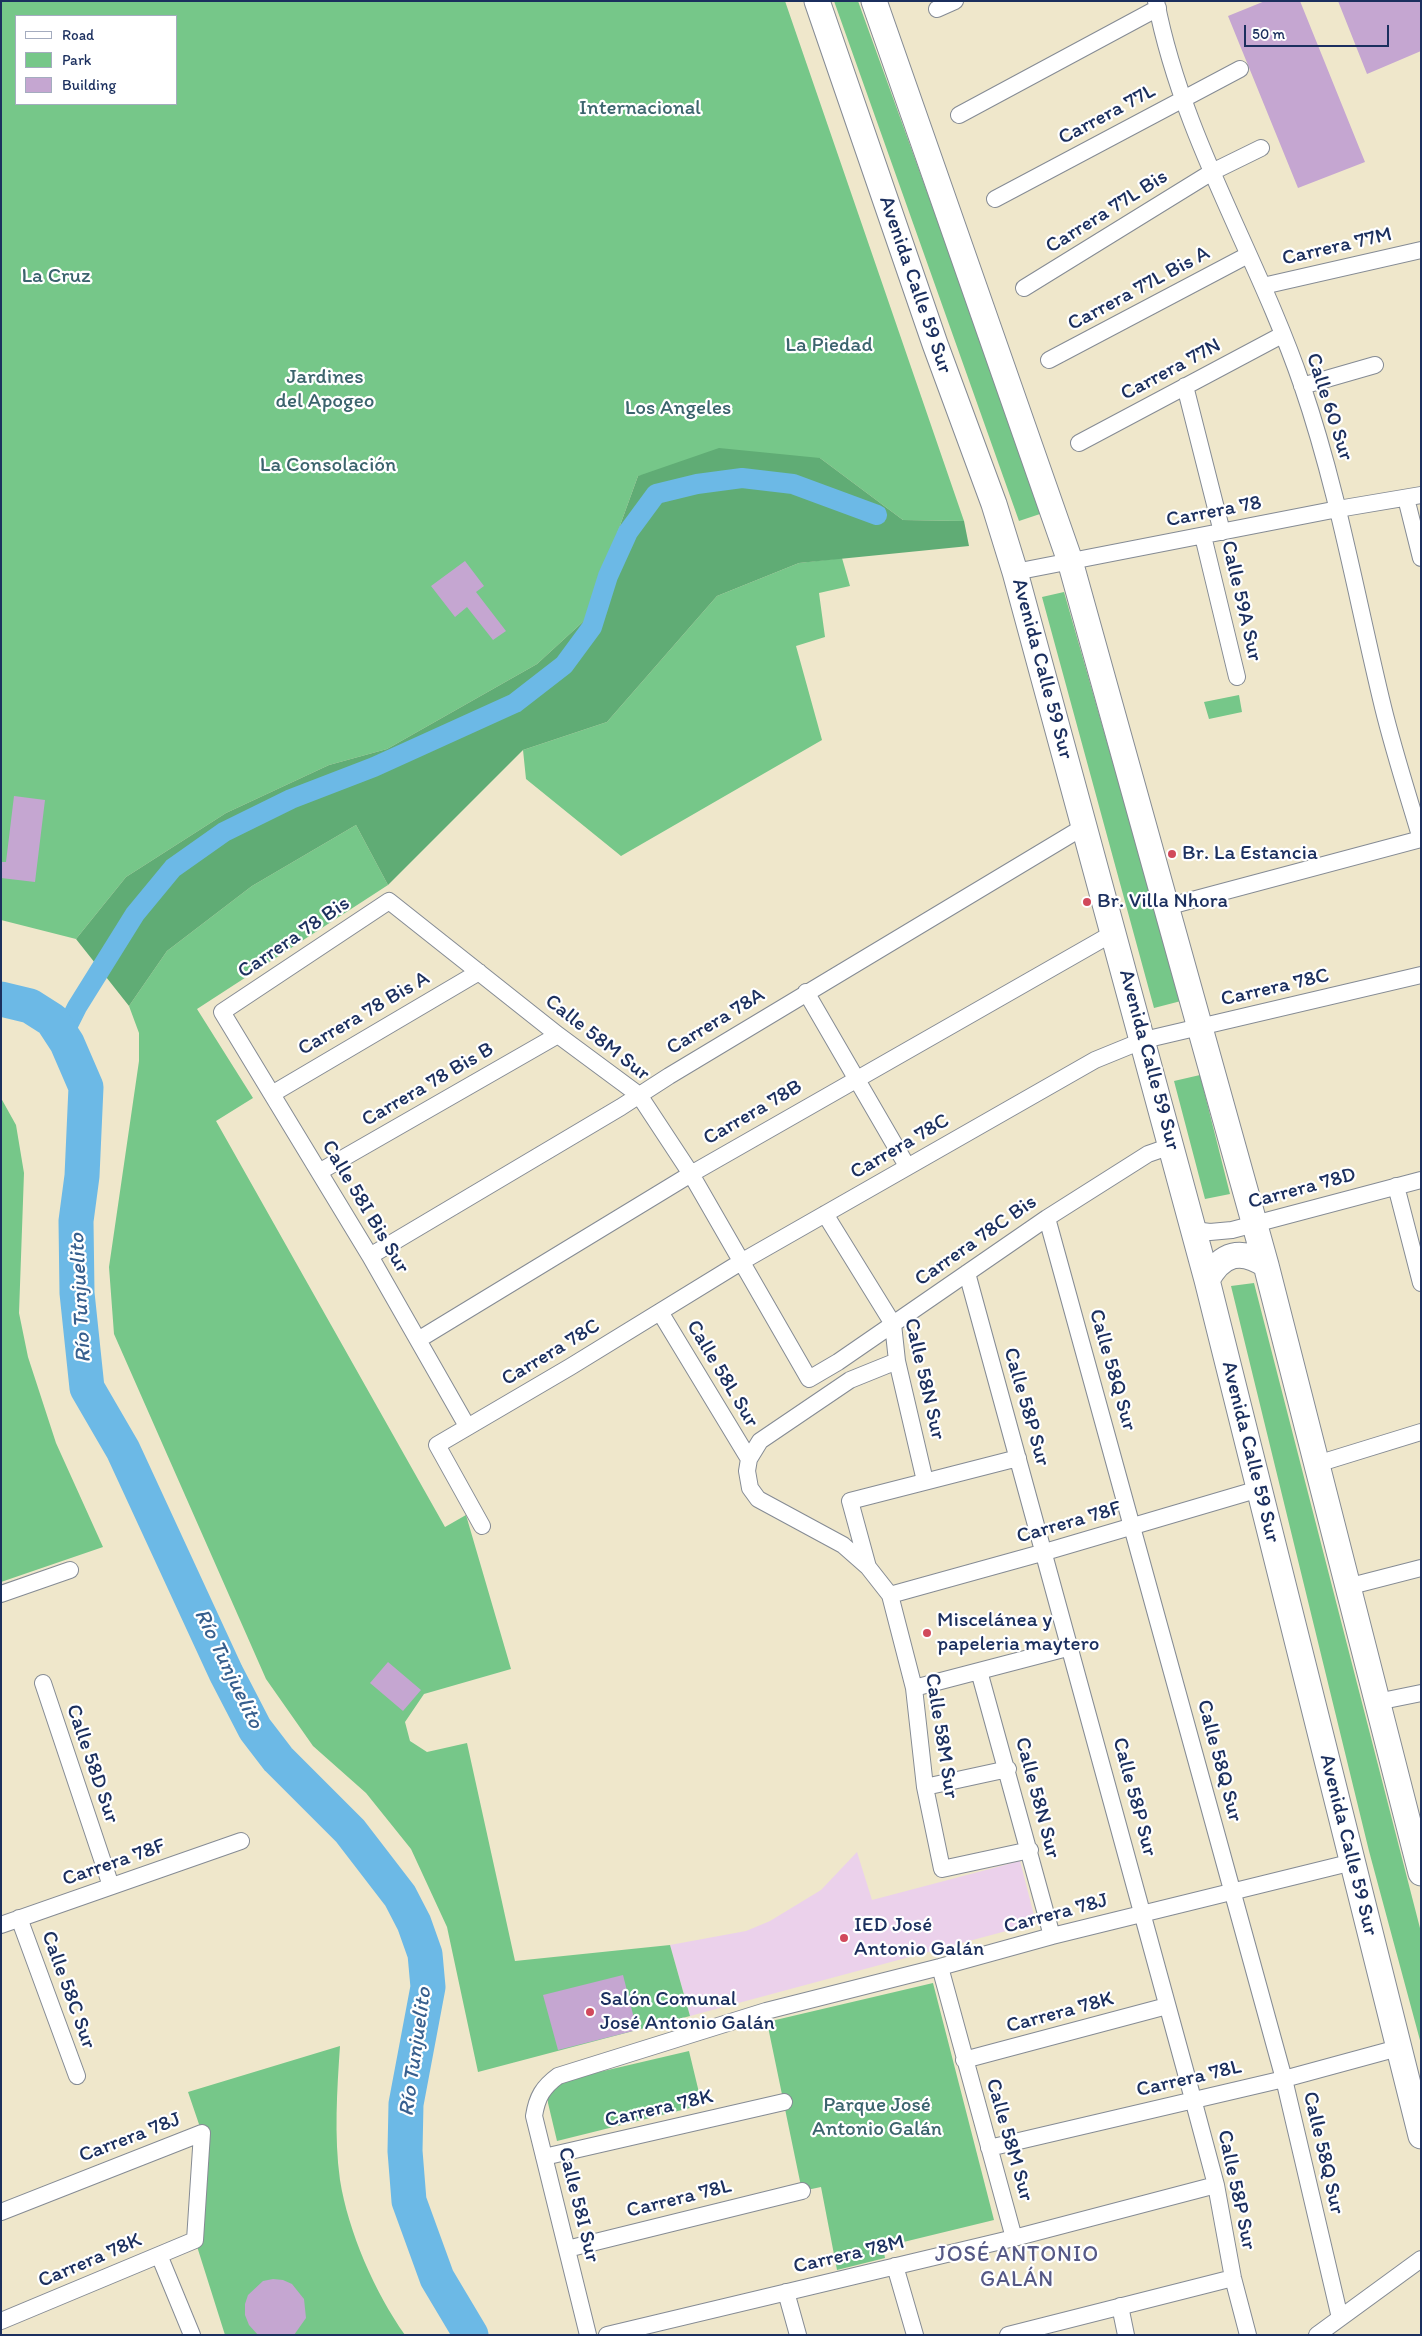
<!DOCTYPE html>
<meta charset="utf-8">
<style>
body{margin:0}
#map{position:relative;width:1422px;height:2336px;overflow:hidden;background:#efe7cb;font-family:Itim,sans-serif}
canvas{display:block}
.frame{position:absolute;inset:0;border:2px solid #1b2f5e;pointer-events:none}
.legend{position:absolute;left:15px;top:15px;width:162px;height:90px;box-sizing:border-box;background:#fff;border:1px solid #a4acbf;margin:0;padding:6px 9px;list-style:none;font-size:15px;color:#1b2f5e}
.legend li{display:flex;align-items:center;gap:10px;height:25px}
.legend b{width:25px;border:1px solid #a4acbf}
.scale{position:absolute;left:1244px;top:25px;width:145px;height:22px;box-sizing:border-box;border:2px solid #1b2f5e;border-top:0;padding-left:6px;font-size:15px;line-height:18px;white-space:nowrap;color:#1b2f5e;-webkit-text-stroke:4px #fff;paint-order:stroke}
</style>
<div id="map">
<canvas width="1422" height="2336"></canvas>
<div class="frame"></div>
<ul class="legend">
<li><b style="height:6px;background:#fff"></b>Road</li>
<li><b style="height:14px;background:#76c789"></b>Park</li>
<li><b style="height:14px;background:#c5a6d1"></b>Building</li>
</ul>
<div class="scale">50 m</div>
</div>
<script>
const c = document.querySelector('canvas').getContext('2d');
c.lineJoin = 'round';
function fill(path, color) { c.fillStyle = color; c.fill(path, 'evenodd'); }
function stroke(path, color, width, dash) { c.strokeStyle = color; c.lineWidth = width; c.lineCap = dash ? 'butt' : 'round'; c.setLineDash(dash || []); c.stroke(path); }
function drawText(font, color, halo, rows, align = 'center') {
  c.font = font + ' Itim,sans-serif'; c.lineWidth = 4.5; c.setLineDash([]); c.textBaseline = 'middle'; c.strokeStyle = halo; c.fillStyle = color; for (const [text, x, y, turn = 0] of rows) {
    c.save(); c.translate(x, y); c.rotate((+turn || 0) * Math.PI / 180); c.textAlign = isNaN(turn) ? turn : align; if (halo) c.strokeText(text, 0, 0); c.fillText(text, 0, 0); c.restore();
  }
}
const built = new Path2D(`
 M857,1852L872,1900L1020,1861L1036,1923L690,2016L670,1945L746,1931L770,1921L821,1890Z`);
const green = new Path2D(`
 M1,1H785L964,521L903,520L820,458L638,476L586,619L537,664L387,749L329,765L226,813L126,877L76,939L1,920ZM16,16H176V104H16Z
 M834,1H858L1043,513L1019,521Z
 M842,558L850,586L819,593L825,637L796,646L822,740L621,856L526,779L523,750L607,722L717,596L799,563Z
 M1064,592L1181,1001L1154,1008L1042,597Z
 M1239,695L1242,712L1209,719L1204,702Z
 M356,825L388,885L197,1009L253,1098L216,1121L445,1527L466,1515L511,1669L424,1694L405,1722L410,1741L427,1752L467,1743L515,1961L670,1945L690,2016L478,2072L447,1927L411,1849L366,1793L313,1746L266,1679L114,1334L109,1267L139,1061V1033L129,1006L167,951L252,886Z
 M1200,1075L1230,1194L1205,1199L1174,1081Z
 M1,1098L16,1125L24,1173L19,1313L28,1357L56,1443L103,1547L1,1582Z
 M1254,1283L1421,1932V2044L1369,1851L1231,1286Z
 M933,1983L994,2220L883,2247L885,2258L837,2270L821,2187L802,2191L767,2022Z
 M340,2046C337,2090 334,2136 340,2180C348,2231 375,2293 405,2335H225L195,2240L202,2133L188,2092Z
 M689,2051L702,2105L557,2141L548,2103V2094L565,2080Z`);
const forest = new Path2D(`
 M719,448L820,458L903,520L964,521L969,546L799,563L717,596L607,722L523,750L388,885L356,825L252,886L167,951L129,1006L76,939L126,877L226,813L329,765L387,749L537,664L586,619L638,476Z`);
const canal = new Path2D(`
 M63,1035L77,1007L135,914L173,868L224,832L291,799L374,767L515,703L564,665L592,627L608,576L628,532L656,494L697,484L742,478L793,484L877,515`);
const river = new Path2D(`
 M1,999L30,1006L52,1020L67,1043L86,1087L82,1176L76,1221L77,1293L87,1388L123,1450L226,1673L255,1729L278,1759L350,1831L400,1896L414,1923L425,1954L428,1987L406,2104L405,2151L409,2201L437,2278L471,2335`);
const building = new Path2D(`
 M1265,1H1300L1365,162L1298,188L1228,16Z
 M1338,1H1420L1421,51L1367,74Z
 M465,561L484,586L476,592L506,631L493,640L467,607L455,617L431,586Z
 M14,796L45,800L35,882L1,878V862H6Z
 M388,1662L421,1690L403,1711L370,1683Z
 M623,1975L637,2030L558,2050L543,1995Z
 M273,2279L283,2280L292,2284L304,2299L306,2318L294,2335H258L249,2325L245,2315V2304L248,2295L263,2281Z`);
const street = new Path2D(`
 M1156,1C1182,137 1258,256 1302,385C1338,490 1357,600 1383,707C1394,752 1408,795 1421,839
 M937,9L955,1
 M959,115L1158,8
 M995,199L1240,69
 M1263,286L1421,250
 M1024,288L1212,172L1261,148
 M1049,360L1248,255
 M1185,386L1222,532
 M1302,386L1375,365
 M1079,443L1282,335
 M1406,498L1421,558
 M1203,536L1237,677
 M1015,572L1338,509L1421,495
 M1166,907L1421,839
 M806,992L907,1166
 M272,1094L479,972
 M319,1172L558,1035
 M1396,1186L1421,1283
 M825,1214L893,1324L897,1361L925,1481
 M1047,1218L1284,2079L1340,2318
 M1194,1230L1210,1232L1232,1230L1421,1180
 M370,1256L621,1107L669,1076L1085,826
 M967,1273L1193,2099L1216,2185L1233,2278L1248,2335
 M660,1312L749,1459
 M418,1340L691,1174L1115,932
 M467,1426L370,1256L222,1012L389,901L558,1035L639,1095L691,1174L809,1379L838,1362L1047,1218L1148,1154L1171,1146
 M1018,1458L850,1501L868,1567L890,1595L914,1688L925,1787L942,1869L1030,1850
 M1317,1464L1421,1432
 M482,1526L437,1445L570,1367L741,1262L1095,1060L1144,1040L1421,975
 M868,1567L843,1545L758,1499L750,1488L747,1471L749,1459L760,1441L850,1380L897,1361
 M1347,1587L1421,1568
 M1,1594L70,1570
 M890,1595L1045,1552L1259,1489
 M979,1671L1052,1936
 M43,1683L111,1886
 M914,1688L1071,1647
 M1377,1702L1421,1693
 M925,1787L1008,1769
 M19,1918L77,2076
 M1,1925L241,1841
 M940,1967L1014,2238
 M964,2060L1167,2006
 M989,2148L1284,2079L1398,2048
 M544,2157L784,2102
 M1,2212L202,2133L195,2240L1,2321
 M567,2249L802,2191
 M159,2255L192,2335
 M895,2266L915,2335
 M786,2292L798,2335
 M1120,2306L1126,2335
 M588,2335L534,2116C537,2097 543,2087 558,2076L766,2011L940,1967L1052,1936L1353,1862
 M607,2335L1014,2238L1216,2185
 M1008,2335L1233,2278
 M1317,2335L1421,2259`);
const primary = new Path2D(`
 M817,1L935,344L994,504L1015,572L1207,1280L1421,2136
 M874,1L1070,561L1266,1265L1421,1873
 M1207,1280C1222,1253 1241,1248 1266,1265`);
const markers = [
 [1172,854,5,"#d1495b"],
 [1087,902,5,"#d1495b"],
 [927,1633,5,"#d1495b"],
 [844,1938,5,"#d1495b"],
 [590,2012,5,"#d1495b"]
];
const parkNames = [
 ["Internacional",640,109],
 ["La Cruz",56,277],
 ["La Piedad",829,346],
 ["Jardines",325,378],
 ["del Apogeo",325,402],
 ["Los Angeles",678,409],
 ["La Consolación",328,466],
 ["Parque José",877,2106],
 ["Antonio Galán",877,2130]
];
const streetNames = [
 ["Carrera 77L",1107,115,-28],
 ["Carrera 77L Bis",1107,212,-32],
 ["Carrera 77M",1337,247,-13],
 ["Avenida Calle 59 Sur",915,285,71],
 ["Carrera 77L Bis A",1139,289,-28],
 ["Carrera 77N",1171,370,-28],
 ["Calle 60 Sur",1329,407,72],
 ["Carrera 78",1214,512,-11],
 ["Calle 59A Sur",1241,601,77],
 ["Avenida Calle 59 Sur",1042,669,75],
 ["Carrera 78 Bis",294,938,-34],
 ["Carrera 78C",1275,988,-13],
 ["Carrera 78 Bis A",364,1014,-30],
 ["Carrera 78A",716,1022,-31],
 ["Calle 58M Sur",597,1038,38],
 ["Avenida Calle 59 Sur",1149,1060,75],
 ["Carrera 78 Bis B",428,1085,-30],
 ["Carrera 78B",753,1113,-30],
 ["Carrera 78C",900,1147,-30],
 ["Carrera 78D",1302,1189,-15],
 ["Calle 58I Bis Sur",365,1207,59],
 ["Carrera 78C Bis",976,1241,-35],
 ["Carrera 78C",551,1353,-31],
 ["Calle 58Q Sur",1112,1370,74],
 ["Calle 58L Sur",722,1374,59],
 ["Calle 58N Sur",924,1379,77],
 ["Calle 58P Sur",1026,1407,74],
 ["Avenida Calle 59 Sur",1250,1452,76],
 ["Carrera 78F",1069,1523,-16],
 ["Calle 58M Sur",941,1736,81],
 ["Calle 58Q Sur",1219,1761,75],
 ["Calle 58D Sur",92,1764,71],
 ["Calle 58P Sur",1134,1797,75],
 ["Calle 58N Sur",1037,1798,75],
 ["Avenida Calle 59 Sur",1348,1845,76],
 ["Carrera 78F",114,1863,-19],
 ["Carrera 78J",1056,1914,-15],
 ["Calle 58C Sur",68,1990,70],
 ["Carrera 78K",1060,2013,-15],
 ["Carrera 78L",1189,2079,-13],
 ["Carrera 78K",659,2109,-13],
 ["Carrera 78J",130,2138,-21],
 ["Calle 58M Sur",1009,2140,74],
 ["Calle 58Q Sur",1323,2153,77],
 ["Calle 58P Sur",1236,2190,78],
 ["Carrera 78L",679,2199,-14],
 ["Calle 58I Sur",578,2205,76],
 ["Carrera 78M",849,2255,-13],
 ["Carrera 78K",90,2261,-23]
];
const poiNames = [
 ["Br. La Estancia",1182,854],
 ["Br. Villa Nhora",1097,902],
 ["Miscelánea y",937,1621],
 ["papeleria maytero",937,1645],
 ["IED José",854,1926],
 ["Antonio Galán",854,1950],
 ["Salón Comunal",600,2000],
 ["José Antonio Galán",600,2024]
];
const waterNames = [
 ["Río Tunjuelito",81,1298,-93],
 ["Río Tunjuelito",228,1669,64],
 ["Río Tunjuelito",416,2052,-82]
];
const neighbourhoodNames = [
 ["JOSÉ ANTONIO",1017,2255],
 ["GALÁN",1017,2280]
];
fill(built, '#ebd1eb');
fill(green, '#76c789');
fill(forest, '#60ac75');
stroke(canal, '#6cb9e6', 20);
stroke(river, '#6cb9e6', 35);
fill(building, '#c5a6d1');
stroke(street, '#858b94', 18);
stroke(primary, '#858b94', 27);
stroke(street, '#fff', 16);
stroke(primary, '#fff', 25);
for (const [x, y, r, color] of markers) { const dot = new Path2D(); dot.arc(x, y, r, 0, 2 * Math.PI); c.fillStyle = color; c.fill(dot); stroke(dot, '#fff', 2); }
drawText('21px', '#3b646d', '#fff', parkNames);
drawText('21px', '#1b2f5e', '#fff', streetNames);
drawText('21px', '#1b2f5e', '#fff', poiNames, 'left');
drawText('italic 22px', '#375f8e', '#fff', waterNames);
c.letterSpacing = '1px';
drawText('22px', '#565986', '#fff', neighbourhoodNames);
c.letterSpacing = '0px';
</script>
